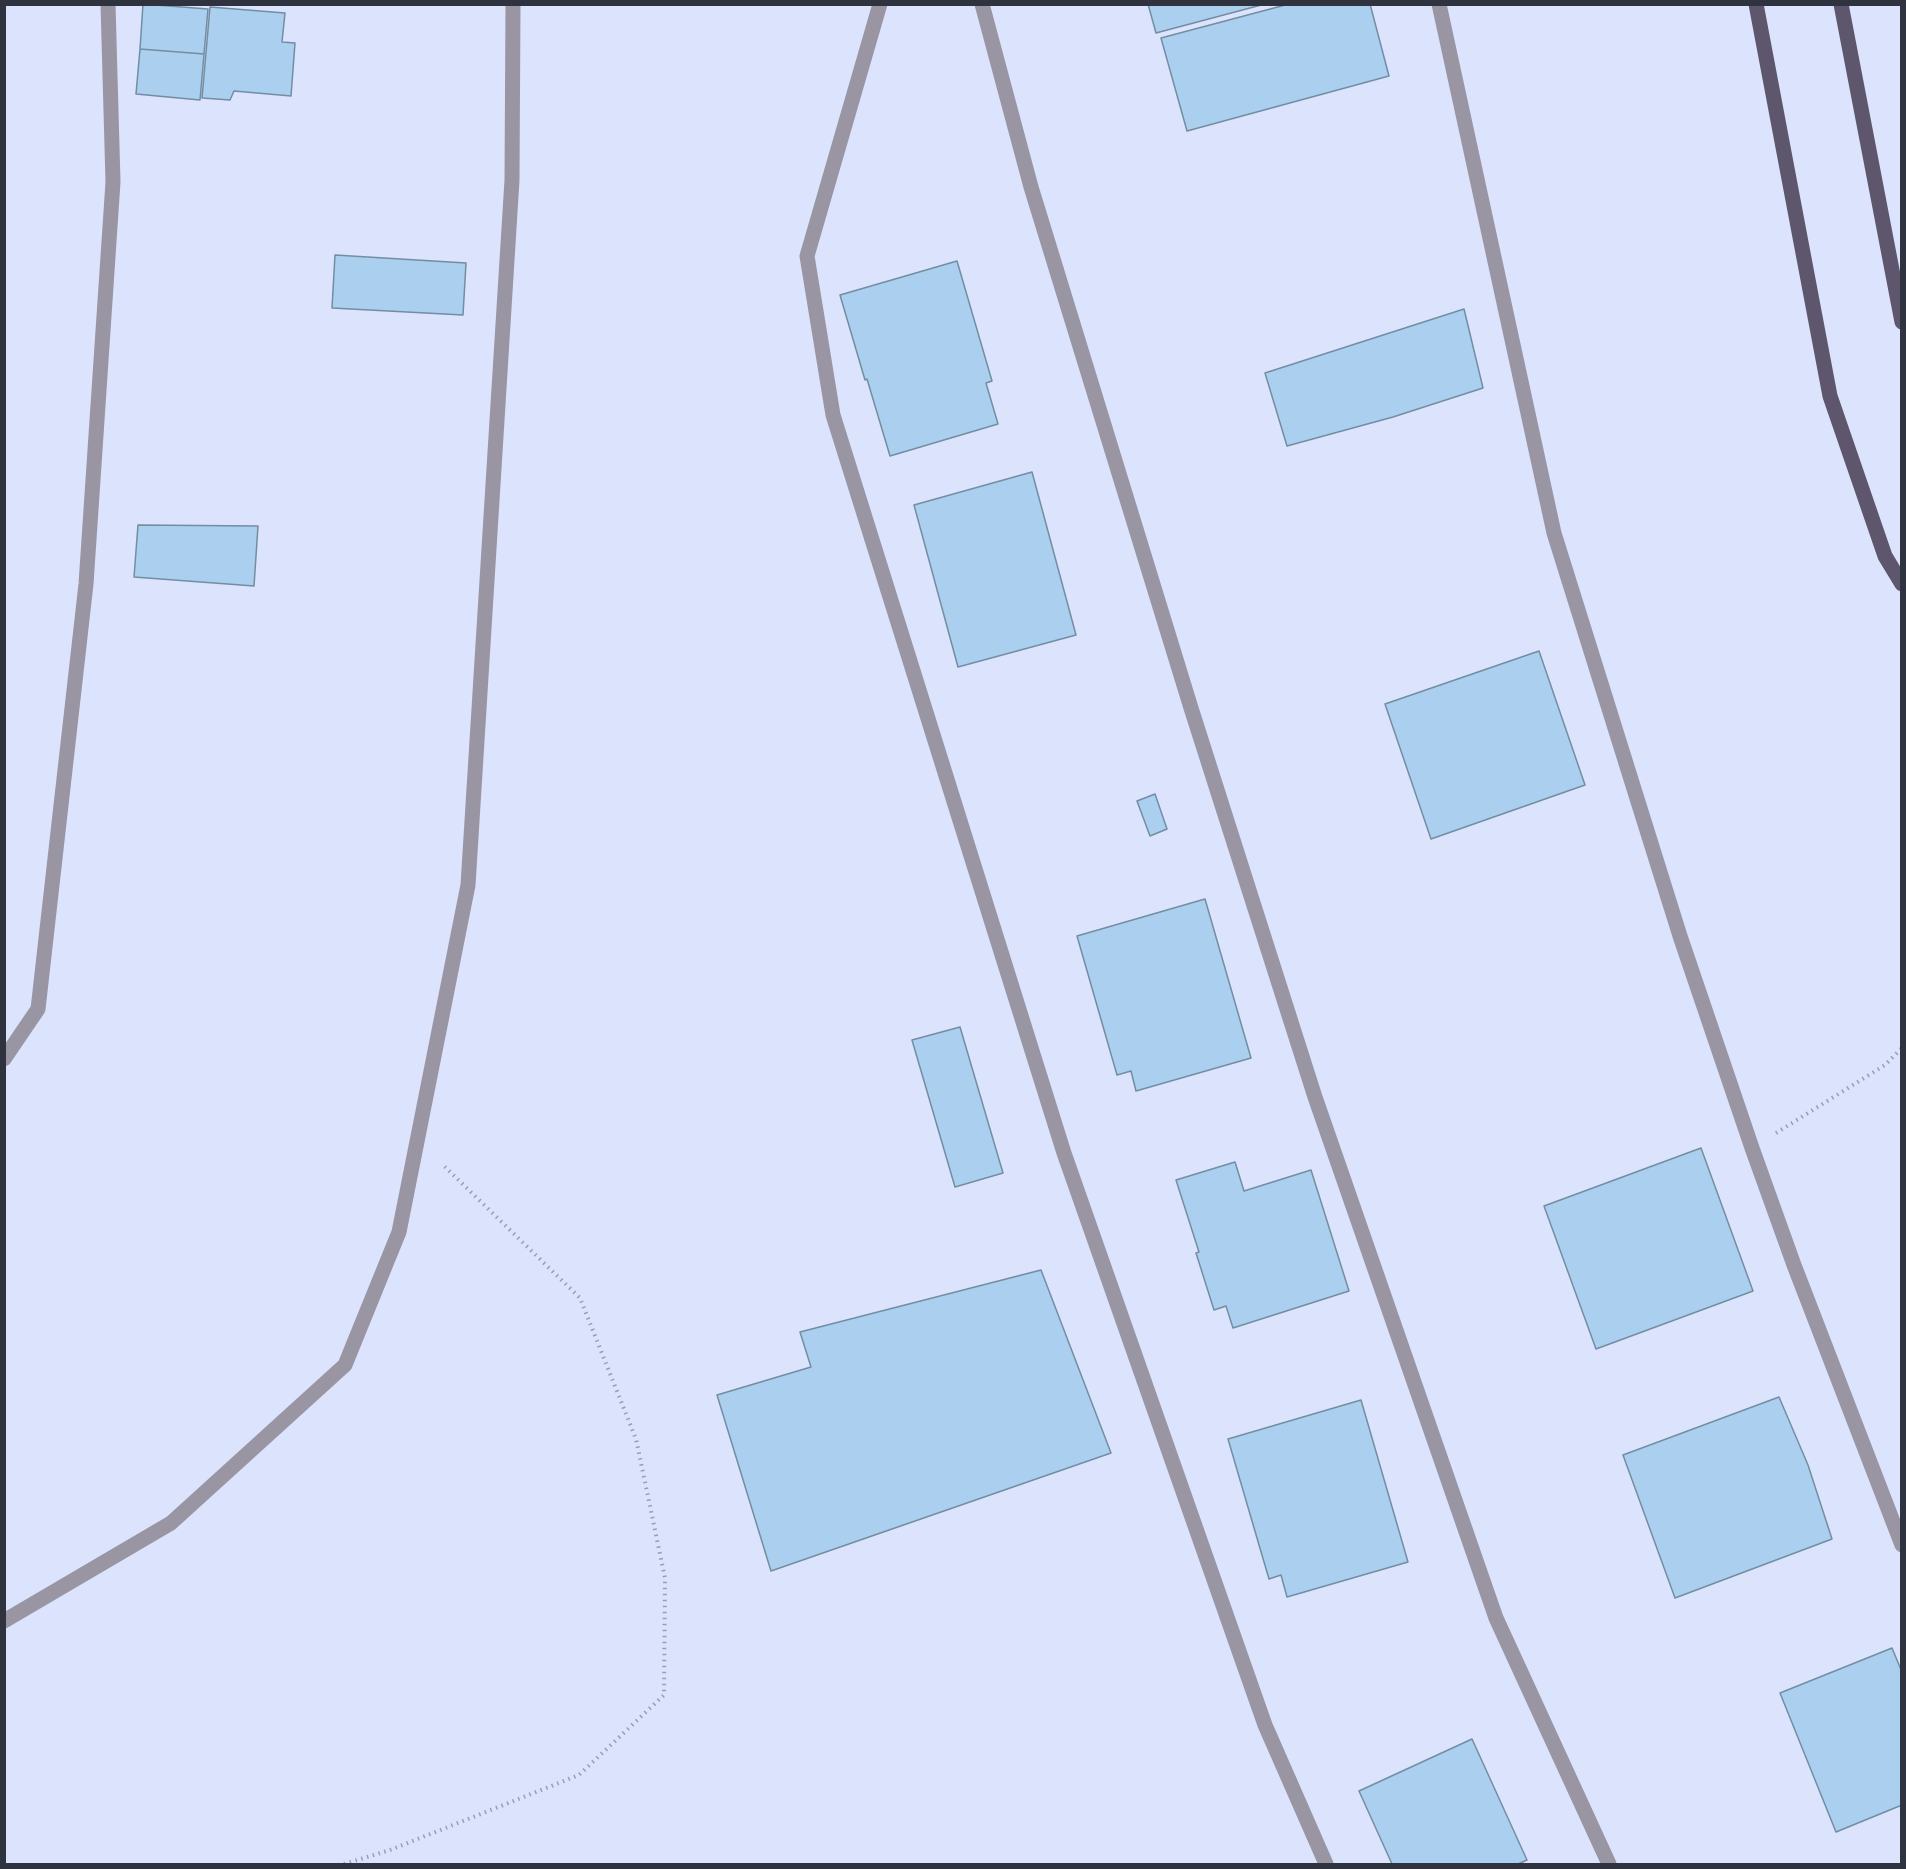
<!DOCTYPE html>
<style>
body{margin:0}
#map{position:relative;width:1906px;height:1869px;overflow:hidden;background:#dce3fc;font-family:Ubuntu,sans-serif}
canvas{display:block}
.frame{position:absolute;inset:0;border:6px solid #2f333f;pointer-events:none}
</style>
<div id="map">
<canvas width="1906" height="1869"></canvas>
<div class="frame"></div>
</div>
<script>
const c = document.querySelector('canvas').getContext('2d');
c.lineJoin = 'round';
function fill(path, color) { c.fillStyle = color; c.fill(path, 'evenodd'); }
function stroke(path, color, width, dash) { c.strokeStyle = color; c.lineWidth = width; c.lineCap = dash ? 'butt' : 'round'; c.setLineDash(dash || []); c.stroke(path); }
const building = new Path2D(`
 M143,4L208,9L204,54L140,49Z
 M1148,4H1265L1156,33Z
 M1289,4H1370L1389,76L1187,131L1161,38Z
 M210,7L285,13L282,42L295,43L291,96L234,91L230,100L202,98Z
 M140,49L204,54L200,100L136,94Z
 M335,255L466,263L463,315L332,308Z
 M957,261L992,381L986,383L998,424L890,456L867,379L865,380L840,295Z
 M1464,309L1483,388L1393,417L1287,446L1265,373Z
 M1032,472L1076,635L958,667L914,505Z
 M138,525L258,526L254,586L134,577Z
 M1539,651L1585,785L1431,839L1385,704Z
 M1155,794L1167,829L1150,836L1137,801Z
 M1205,899L1251,1058L1136,1091L1131,1071L1117,1075L1077,936Z
 M960,1027L1003,1173L955,1187L912,1040Z
 M1701,1148L1753,1291L1596,1349L1544,1206Z
 M1235,1162L1244,1191L1311,1170L1349,1291L1233,1328L1226,1306L1214,1310L1196,1253L1199,1252L1176,1180Z
 M1041,1270L1111,1453L771,1571L717,1395L811,1367L800,1332Z
 M1779,1397L1808,1465L1832,1539L1675,1598L1623,1455Z
 M1361,1400L1408,1562L1287,1597L1281,1575L1269,1579L1228,1439Z
 M1892,1648L1902,1672V1805L1836,1832L1780,1693Z
 M1472,1739L1527,1860L1518,1864H1392L1359,1791Z`);
const path = new Path2D(`
 M1776,1133L1885,1065L1902,1048
 M344,1864L390,1850L579,1775L664,1695L665,1578L636,1439L580,1298L442,1164`);
const minor = new Path2D(`
 M880,4L807,256L833,415L1064,1153L1265,1725L1326,1864
 M982,4L1031,187L1191,708L1315,1097L1496,1618L1609,1864
 M1439,4L1554,533L1680,936L1752,1148L1794,1265L1902,1545
 M4,1059L38,1009L86,584L113,182L108,4
 M4,1621L171,1523L345,1365L399,1232L468,885L512,180L513,4`);
const major = new Path2D(`
 M1756,4L1830,396L1885,556L1902,584
 M1841,4L1902,322`);
fill(building, '#abcfee');
stroke(building, '#738da2', 1.5);
stroke(path, '#999eb2', 4, [1.5, 4.5]);
stroke(minor, '#9a95a3', 15);
stroke(major, '#5e566c', 15);
</script>
